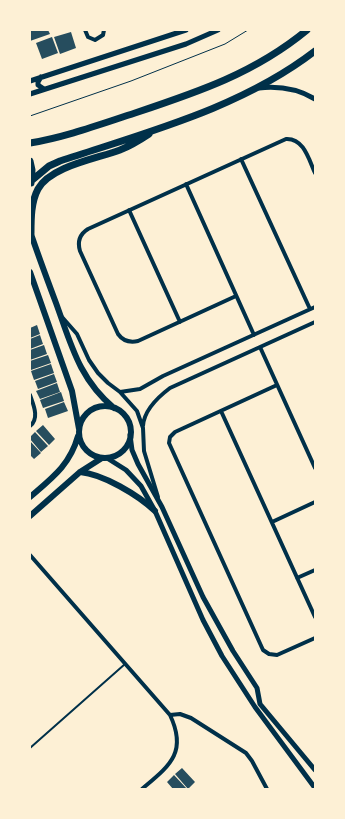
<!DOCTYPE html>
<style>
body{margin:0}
#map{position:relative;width:345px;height:819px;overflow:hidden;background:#fdf0d5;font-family:"Golos Text",sans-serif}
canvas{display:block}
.frame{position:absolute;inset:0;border:31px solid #fdf0d5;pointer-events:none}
</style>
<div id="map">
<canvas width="345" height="819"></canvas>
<div class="frame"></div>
</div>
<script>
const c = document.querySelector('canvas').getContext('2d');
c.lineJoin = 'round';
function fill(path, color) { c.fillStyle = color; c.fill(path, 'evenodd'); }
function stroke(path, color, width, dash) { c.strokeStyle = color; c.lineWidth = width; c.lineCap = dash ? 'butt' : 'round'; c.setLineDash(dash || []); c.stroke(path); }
const building = new Path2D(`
 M30,30H48L50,34L30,41Z
 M71,32L76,48L60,54L54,37Z
 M52,37L58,53L42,59L36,43Z
 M37,325L40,334L30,338V328Z
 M40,335L43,344L30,349V339Z
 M44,345L47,354L30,360V350Z
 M48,355L51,363L31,370L30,361Z
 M51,364L54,373L34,380L31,371Z
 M54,374L57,382L38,389L35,381Z
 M57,383L60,392L40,399L36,391Z
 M61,392L64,401L43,408L40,400Z
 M64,402L68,411L48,418L45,409Z
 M43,425L55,439L49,445L36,431Z
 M35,432L48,446L41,452L30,439V437Z
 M30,441L41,453L34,459L30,455Z
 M182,768L195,782L188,789L175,774Z
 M174,775L187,789H173L167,782Z`);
const path = new Path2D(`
 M30,116L131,81L225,44L248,30`);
const service = new Path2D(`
 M30,748L125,664`);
const minor = new Path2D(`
 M85,30L88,37L95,40L103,35L104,30
 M241,159L310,309
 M186,184L254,335
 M129,210L180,322
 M236,296L138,341C129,343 123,341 118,334L80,251C77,241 80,234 88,229L286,139C304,138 309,160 315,173
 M62,317L77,334L89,360L98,373L108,383L120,392L137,411L143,428L144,451L158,497
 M260,347L315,468
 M277,385L175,432L170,437L169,443L263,650L269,654L277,655L315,638
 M120,392L140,389L163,376L315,307
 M30,395C33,404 40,418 30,426
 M221,411L315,617
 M143,426C144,410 158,397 170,388L315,322
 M272,522L315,502
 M30,555L170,715C188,753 169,766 142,789
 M297,578L315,570
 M170,715L180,714L191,718L246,753L252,761L267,789`);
const tertiary = new Path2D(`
 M41,77L38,82V85L44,89
 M30,81L186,30
 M259,88C278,86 298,89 315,99
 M30,94L186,44L218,30
 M130,435L132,450L138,464L162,507L203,597L233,651L257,688L260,704L315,770
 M107,458L126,470L141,486L155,511L203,620L222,656L255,707L315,788`);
const secondary = new Path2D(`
 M30,231C38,255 47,279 56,303C71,344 79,379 114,408
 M30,272L72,391L79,429
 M79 432a26 26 0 1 1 52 0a26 26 0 1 1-52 0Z
 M80,472C103,474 138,495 155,511
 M30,497C52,478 70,465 78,436
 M30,516L80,472L102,458`);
const primary = new Path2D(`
 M30,143C66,137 101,124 135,113C198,92 255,73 307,30
 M30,161L32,170L31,183
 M31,181L49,166L60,161C147,132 241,108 315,51
 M31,233C31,219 31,202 38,189C51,166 96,159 120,150C130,146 140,140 149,134`);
fill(building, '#264d5e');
stroke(path, '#003049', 1);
stroke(service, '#003049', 2);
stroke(minor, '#003049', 4);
stroke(tertiary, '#003049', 5);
stroke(secondary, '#003049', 6);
stroke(primary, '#003049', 7);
</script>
